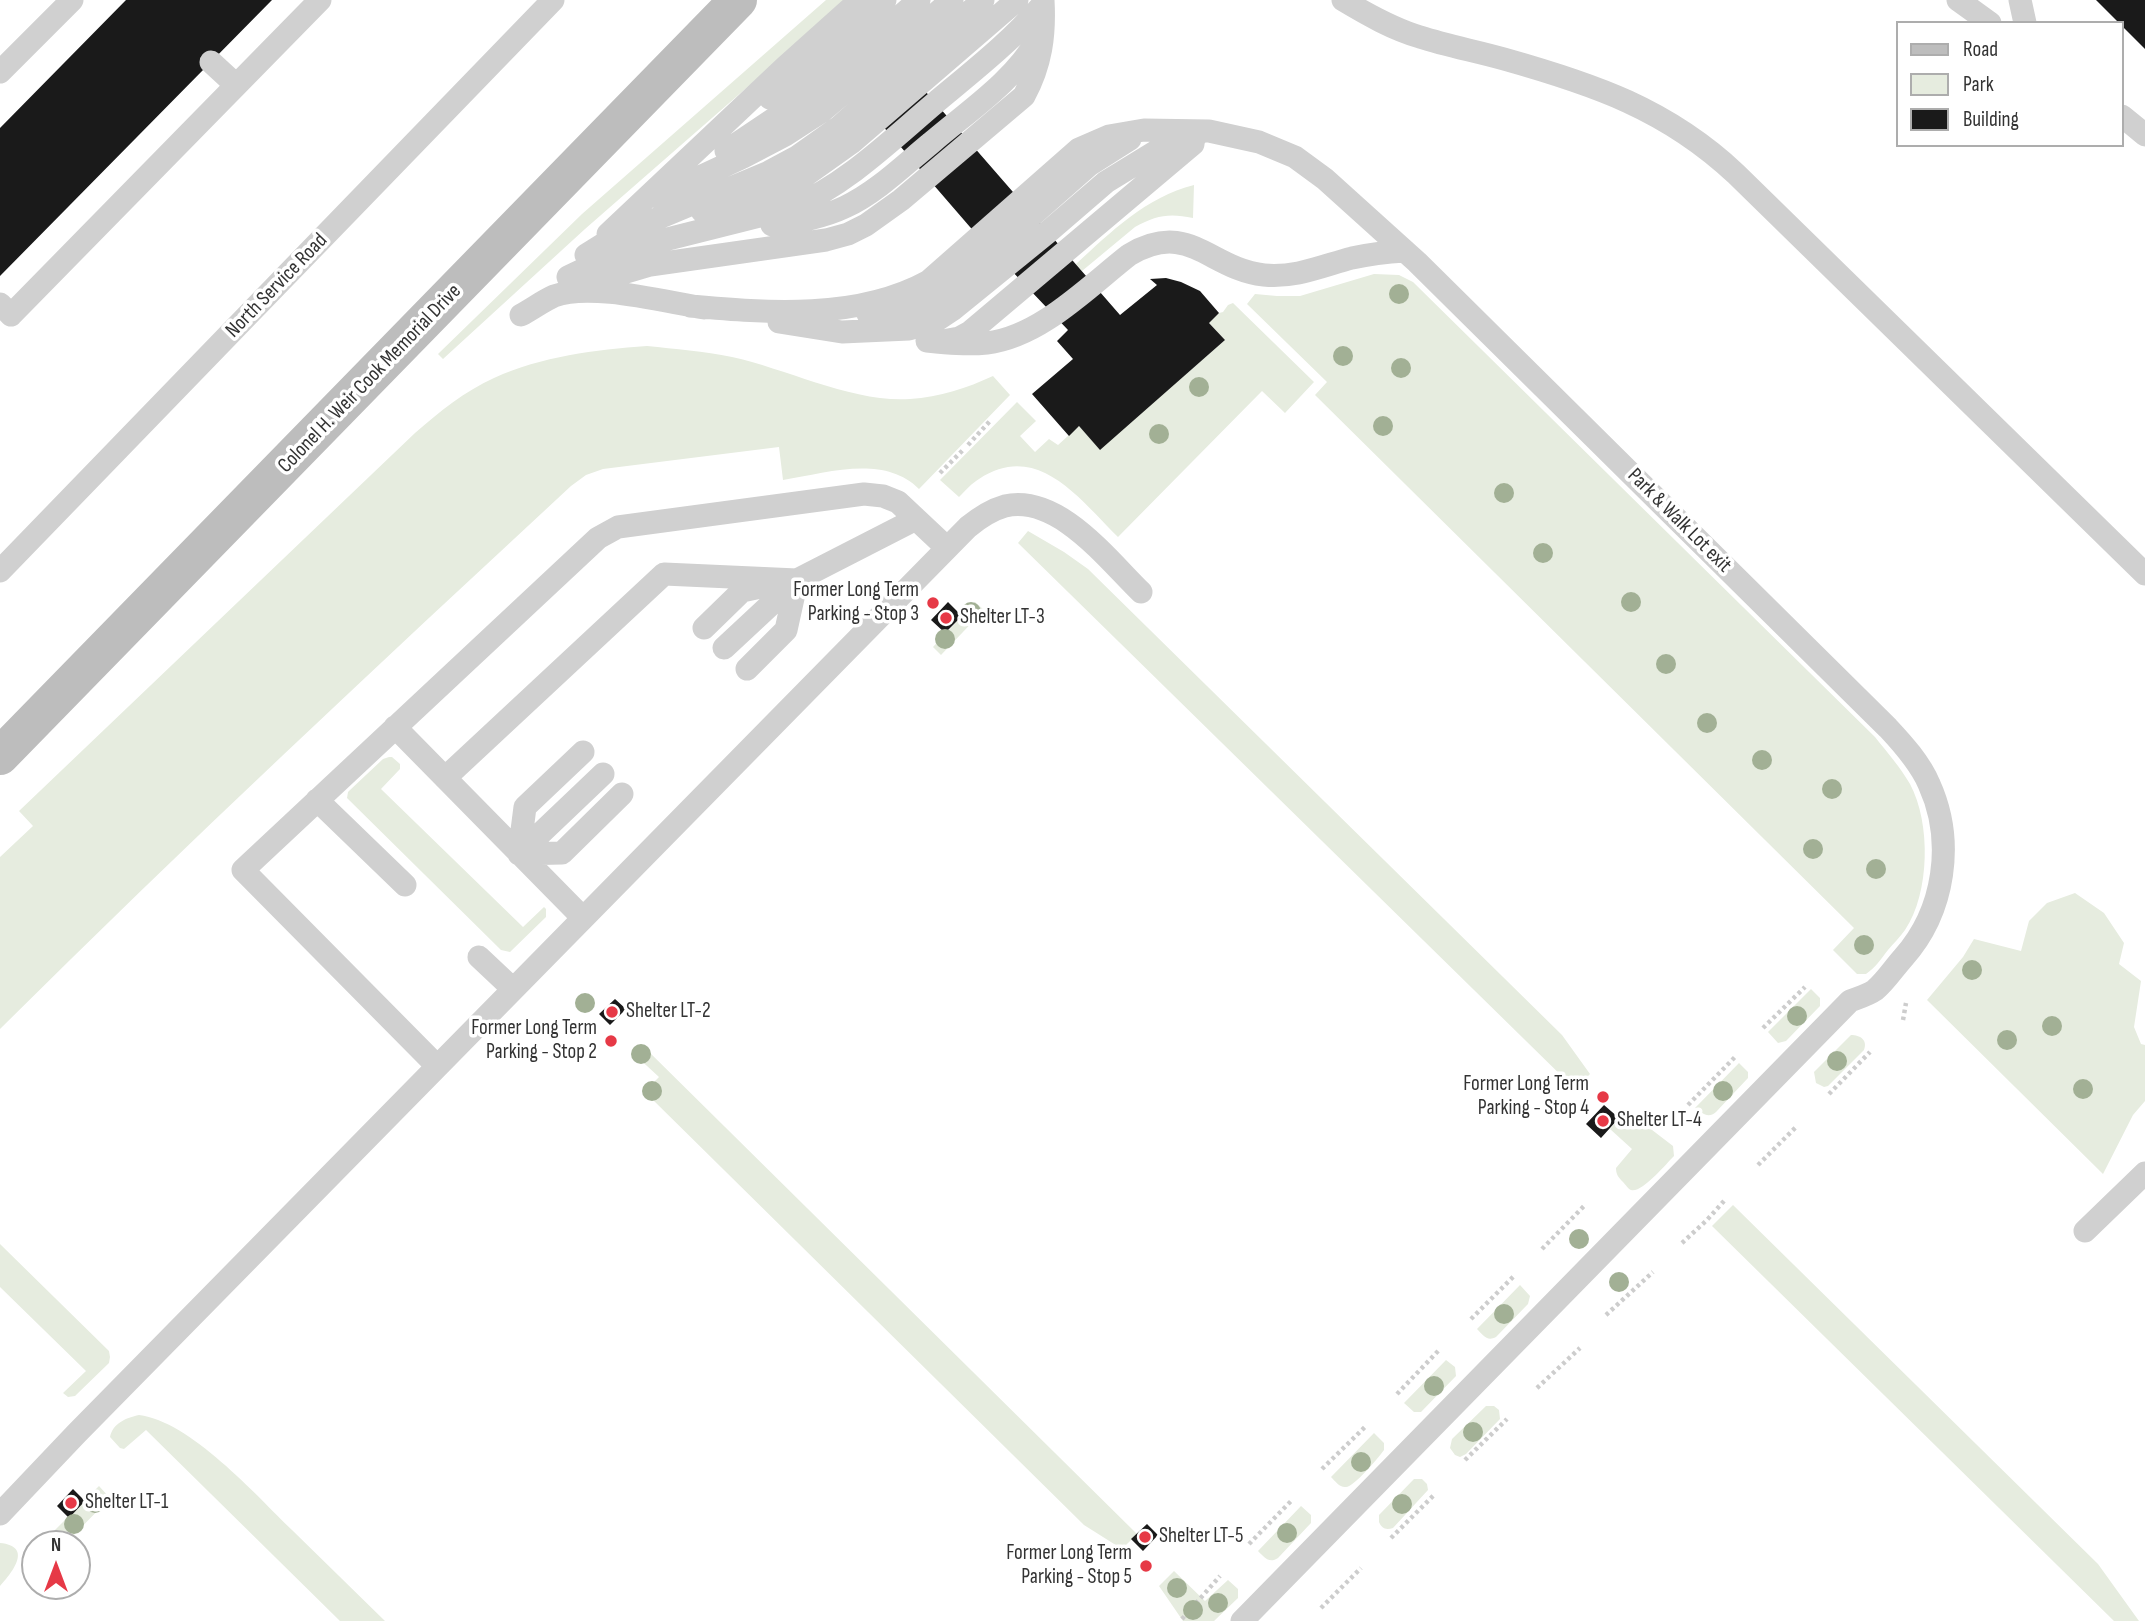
<!DOCTYPE html>
<style>
body{margin:0}
#map{position:relative;width:2145px;height:1621px;overflow:hidden;background:#fff;font-family:"Sofia Sans Condensed",sans-serif}
canvas{display:block}
.legend{position:absolute;left:1896px;top:21px;width:228px;height:126px;box-sizing:border-box;background:#fff;border:2px solid #adadad;margin:0;padding:9px 12px;list-style:none;font-size:21px;color:#333}
.legend li{display:flex;align-items:center;gap:14px;height:35px}
.legend b{width:35px;border:2px solid #adadad}
.north{position:absolute;left:21px;top:1530px;width:70px;height:70px;box-sizing:border-box;background:#fff;border:2px solid #adadad;border-radius:50%;rotate:0deg;font-size:19px;font-weight:700;line-height:28px;text-align:center;color:#333}
.north::after{content:'';display:block;margin:auto;width:24px;height:32px;background:#e63946;clip-path:polygon(50% 0,100% 100%,50% 72%,0 100%)}
</style>
<div id="map">
<canvas width="2145" height="1621"></canvas>
<ul class="legend">
<li><b style="height:9px;background:#bdbdbd"></b>Road</li>
<li><b style="height:19px;background:#e6ecdf"></b>Park</li>
<li><b style="height:19px;background:#1a1a1a"></b>Building</li>
</ul>
<div class="north">N</div>
</div>
<script>
const c = document.querySelector('canvas').getContext('2d');
c.lineJoin = 'round';
function fill(path, color) { c.fillStyle = color; c.fill(path, 'evenodd'); }
function stroke(path, color, width, dash) { c.strokeStyle = color; c.lineWidth = width; c.lineCap = dash ? 'butt' : 'round'; c.setLineDash(dash || []); c.stroke(path); }
function drawText(font, color, halo, rows, align = 'center') {
  c.font = font + ' "Sofia Sans Condensed",sans-serif'; c.lineWidth = 7; c.setLineDash([]); c.textBaseline = 'middle'; c.strokeStyle = halo; c.fillStyle = color; for (const [text, x, y, turn = 0] of rows) {
    c.save(); c.translate(x, y); c.rotate((+turn || 0) * Math.PI / 180); c.textAlign = isNaN(turn) ? turn : align; if (halo) c.strokeText(text, 0, 0); c.fillText(text, 0, 0); c.restore();
  }
}
const green = new Path2D(`
 M826,0H847L585,229L443,359L438,354L582,214Z
 M1194,185L1193,218C1170,213 1156,215 1135,227L1082,271L1076,264C1111,232 1146,197 1194,185Z
 M1374,274L1399,275L1413,282L1875,737C1887,752 1900,767 1910,784C1931,823 1930,893 1905,930C1900,937 1893,944 1888,950C1881,959 1875,968 1866,974H1857L1833,950L1854,928L1315,395L1327,382L1247,304L1255,294L1277,296H1300Z
 M1233,303L1314,382L1285,413L1262,391L1118,537C1080,500 1038,440 979,479C972,483 965,491 959,497L940,480L1017,402L1036,421L1020,436L1035,452L1049,439L1058,445L1079,426L1100,449L1225,340L1209,323L1219,313L1223,312L1228,305Z
 M647,346C675,349 704,351 732,357C787,369 854,403 910,399C940,397 967,388 993,376L1010,395L919,489C884,454 827,473 783,480L779,447L603,469L586,475L571,486C378,665 186,844 0,1029V857L33,826L19,811L415,433C439,412 465,391 494,378C542,356 595,350 647,346Z
 M1028,531L1064,552L1088,569L1562,1035L1590,1074L1575,1089L1018,543Z
 M975,602L984,610L941,655L933,647Z
 M389,757H392L400,764V769L381,789L523,927L544,907L546,909V917L510,952L501,950L347,798L348,792L350,790L383,759Z
 M2075,893L2104,913L2124,943L2119,964L2141,981L2134,1027L2141,1044L2145,1045V1101L2133,1115L2103,1174L1927,1000L1963,957L1974,939L2021,951L2029,921L2047,903Z
 M1811,989L1820,998V1006L1786,1041L1778,1043L1768,1032Z
 M1851,1035C1860,1035 1868,1040 1864,1050L1828,1086L1824,1087L1816,1083L1814,1072Z
 M642,1045L1137,1534L1122,1549L1084,1525L652,1099L646,1090L659,1077L634,1054Z
 M1739,1063L1748,1072V1078L1716,1112C1708,1119 1702,1113 1695,1108Z
 M1626,1110L1673,1146L1674,1156C1667,1163 1641,1194 1631,1190C1628,1189 1626,1185 1623,1182C1618,1177 1616,1174 1616,1168L1632,1149L1610,1129Z
 M1733,1205L2098,1564L2139,1621H2114L1712,1226Z
 M0,1244L109,1351L110,1357L109,1363L75,1396L68,1397L63,1393L86,1371L0,1287Z
 M1520,1285L1530,1296L1528,1304L1496,1337C1487,1342 1483,1335 1477,1329Z
 M1446,1360L1455,1367L1456,1376L1421,1412H1414L1404,1403Z
 M1486,1406H1494L1499,1410L1500,1419L1466,1454L1460,1457L1455,1455L1450,1448L1452,1439Z
 M139,1415C190,1421 256,1495 292,1530C323,1560 354,1591 385,1621H340L146,1430L124,1449L120,1448L110,1437C113,1423 126,1418 139,1415Z
 M1374,1433L1384,1443V1450C1378,1458 1354,1487 1346,1487C1340,1488 1335,1481 1331,1477Z
 M1414,1479H1422L1427,1484L1428,1490L1393,1528C1386,1530 1382,1529 1379,1522V1515Z
 M99,1486L110,1498L67,1542L55,1530Z
 M1301,1506L1311,1515V1523L1278,1558C1269,1564 1264,1557 1258,1551Z
 M0,1543C33,1546 13,1572 0,1586Z
 M1174,1571L1205,1601L1228,1580L1238,1589V1598L1214,1621H1183L1159,1586Z`);
const building = new Path2D(`
 M126,0H272L0,276V128Z
 M2096,0H2145V49L2122,26V23H2119Z
 M852,7L1120,315L1157,285L1150,279L1166,278L1181,282L1200,291L1219,313L1209,323L1225,340L1100,450L1079,426L1069,436L1032,394L1073,359L1057,341L1068,330L970,227L811,43Z
 M948,602L962,616L945,633L931,620Z
 M615,999L626,1009L610,1025L599,1014Z
 M1604,1105L1619,1118L1601,1138L1586,1124Z
 M73,1489L85,1501L69,1518L57,1506Z
 M1147,1524L1158,1535L1143,1551L1131,1539Z`);
const path = new Path2D(`
 M968,445L990,421
 M940,473L963,450
 M1903,1020L1906,1003
 M1763,1028L1805,987
 M1829,1094L1870,1052
 M1688,1105L1735,1057
 M1758,1165L1796,1127
 M1682,1243L1707,1220L1724,1201
 M1542,1249L1585,1205
 M1606,1315L1653,1272
 M1471,1319L1514,1276
 M1537,1388L1580,1348
 M1397,1394L1440,1349
 M1465,1460L1507,1419
 M1322,1469L1367,1425
 M1391,1538L1435,1494
 M1249,1544L1293,1499
 M1321,1608L1361,1568
 M1182,1619L1220,1576`);
const lane = new Path2D(`
 M1343,0C1368,15 1393,29 1420,37C1448,46 1476,51 1504,59C1593,84 1667,109 1736,174L2145,574
 M1958,0L1990,23
 M2020,0L2025,23
 M211,62L236,85
 M0,72L72,0
 M770,98L794,80L885,0
 M2122,116L2145,135
 M726,151L808,96L919,0
 M657,197L743,157L785,135L822,111L952,0
 M702,211L773,193L799,180L851,143L1017,0
 M772,225C797,222 822,218 845,207C877,192 904,165 931,143C968,111 1013,82 1038,39
 M608,234L784,68L860,0
 M586,255L618,235L769,172L797,157L838,128L983,0
 M568,277L610,257L636,247L791,208C847,184 890,141 935,103C972,72 1012,41 1043,4
 M579,286L650,265L826,240L848,234L866,225L901,200L1024,96C1041,65 1045,35 1043,0
 M0,304L11,315L320,0
 M690,306C768,313 858,320 929,281L1079,149L1109,136L1144,130L1209,131L1259,142L1295,157L1325,179L1417,262L1888,728C1903,744 1920,763 1929,784C1955,841 1945,911 1903,958C1894,968 1885,982 1875,990C1868,995 1858,998 1850,1001L1242,1621
 M868,314C895,314 916,311 940,296L1089,165L1130,139
 M521,315C532,309 543,301 554,296C591,282 665,302 704,308
 M779,322L842,332L909,329L934,322L952,310L1048,232L1106,182L1155,152L1196,136
 M948,340L959,338L970,332L1193,144
 M927,341C947,343 967,345 987,343C1040,337 1088,287 1129,255C1189,219 1209,269 1264,275C1296,278 1322,266 1352,258C1370,254 1388,252 1405,251
 M0,571L553,0
 M704,628L742,591L770,585
 M724,648L797,580L916,519
 M747,669L786,630L797,580
 M395,727L583,918
 M445,778L664,574L797,580
 M317,800L405,885
 M519,854L525,807L583,752
 M519,854L562,853L622,794
 M519,854L603,774
 M479,957L513,989
 M437,1066L243,870L598,538L618,527L864,494L883,496L898,502L947,548
 M2085,1231L2145,1173
 M0,1514L77,1433L968,527C979,518 991,510 1005,506C1058,494 1107,559 1141,592`);
const secondary = new Path2D(`
 M0,756L738,0`);
const trees = [
 [1399,294],
 [1343,356],
 [1401,368],
 [1199,387],
 [1383,426],
 [1159,434],
 [1504,493],
 [1543,553],
 [1631,602],
 [971,612],
 [945,639],
 [1666,664],
 [1707,723],
 [1762,760],
 [1832,789],
 [1813,849],
 [1876,869],
 [1864,945],
 [1972,970],
 [585,1003],
 [1797,1016],
 [2052,1026],
 [2007,1040],
 [641,1054],
 [1837,1061],
 [2083,1089],
 [652,1091],
 [1723,1091],
 [1579,1239],
 [1619,1282],
 [1504,1314],
 [1434,1386],
 [1473,1432],
 [1361,1462],
 [95,1503],
 [1402,1504],
 [74,1524],
 [1287,1533],
 [1177,1588],
 [1218,1603],
 [1193,1610]
];
const markers = [
 [933,603,7,"#e63946"],
 [946,618,7,"#e63946"],
 [612,1012,7,"#e63946"],
 [611,1041,7,"#e63946"],
 [1603,1097,7,"#e63946"],
 [1603,1121,7,"#e63946"],
 [71,1503,7,"#e63946"],
 [1145,1537,7,"#e63946"],
 [1146,1566,7,"#e63946"]
];
const streetNames = [
 ["North Service Road",277,286,-46],
 ["Colonel H. Weir Cook Memorial Drive",370,379,-46],
 ["Park & Walk Lot exit",1679,521,45]
];
const poiNames = [
 ["Former Long Term",919,591,"right"],
 ["Parking - Stop 3",919,615,"right"],
 ["Shelter LT-3",960,618],
 ["Shelter LT-2",626,1012],
 ["Former Long Term",597,1029,"right"],
 ["Parking - Stop 2",597,1053,"right"],
 ["Former Long Term",1589,1085,"right"],
 ["Parking - Stop 4",1589,1109,"right"],
 ["Shelter LT-4",1617,1121],
 ["Shelter LT-1",85,1503],
 ["Shelter LT-5",1159,1537],
 ["Former Long Term",1132,1554,"right"],
 ["Parking - Stop 5",1132,1578,"right"]
];
fill(green, '#e6ecdf');
fill(building, '#1a1a1a');
stroke(path, '#cdcdcd', 4.5, [3.5, 3.5]);
stroke(lane, '#d0d0d0', 23);
stroke(secondary, '#bdbdbd', 38);
c.fillStyle = '#a2b095';
for (const [x, y] of trees) { c.beginPath(); c.arc(x, y, 10, 0, 2 * Math.PI); c.fill(); }
for (const [x, y, r, color] of markers) { const dot = new Path2D(); dot.arc(x, y, r, 0, 2 * Math.PI); c.fillStyle = color; c.fill(dot); stroke(dot, '#fff', 2.5); }
drawText('21px', '#333', '#fff', streetNames);
drawText('21px', '#333', '#fff', poiNames, 'left');
</script>
